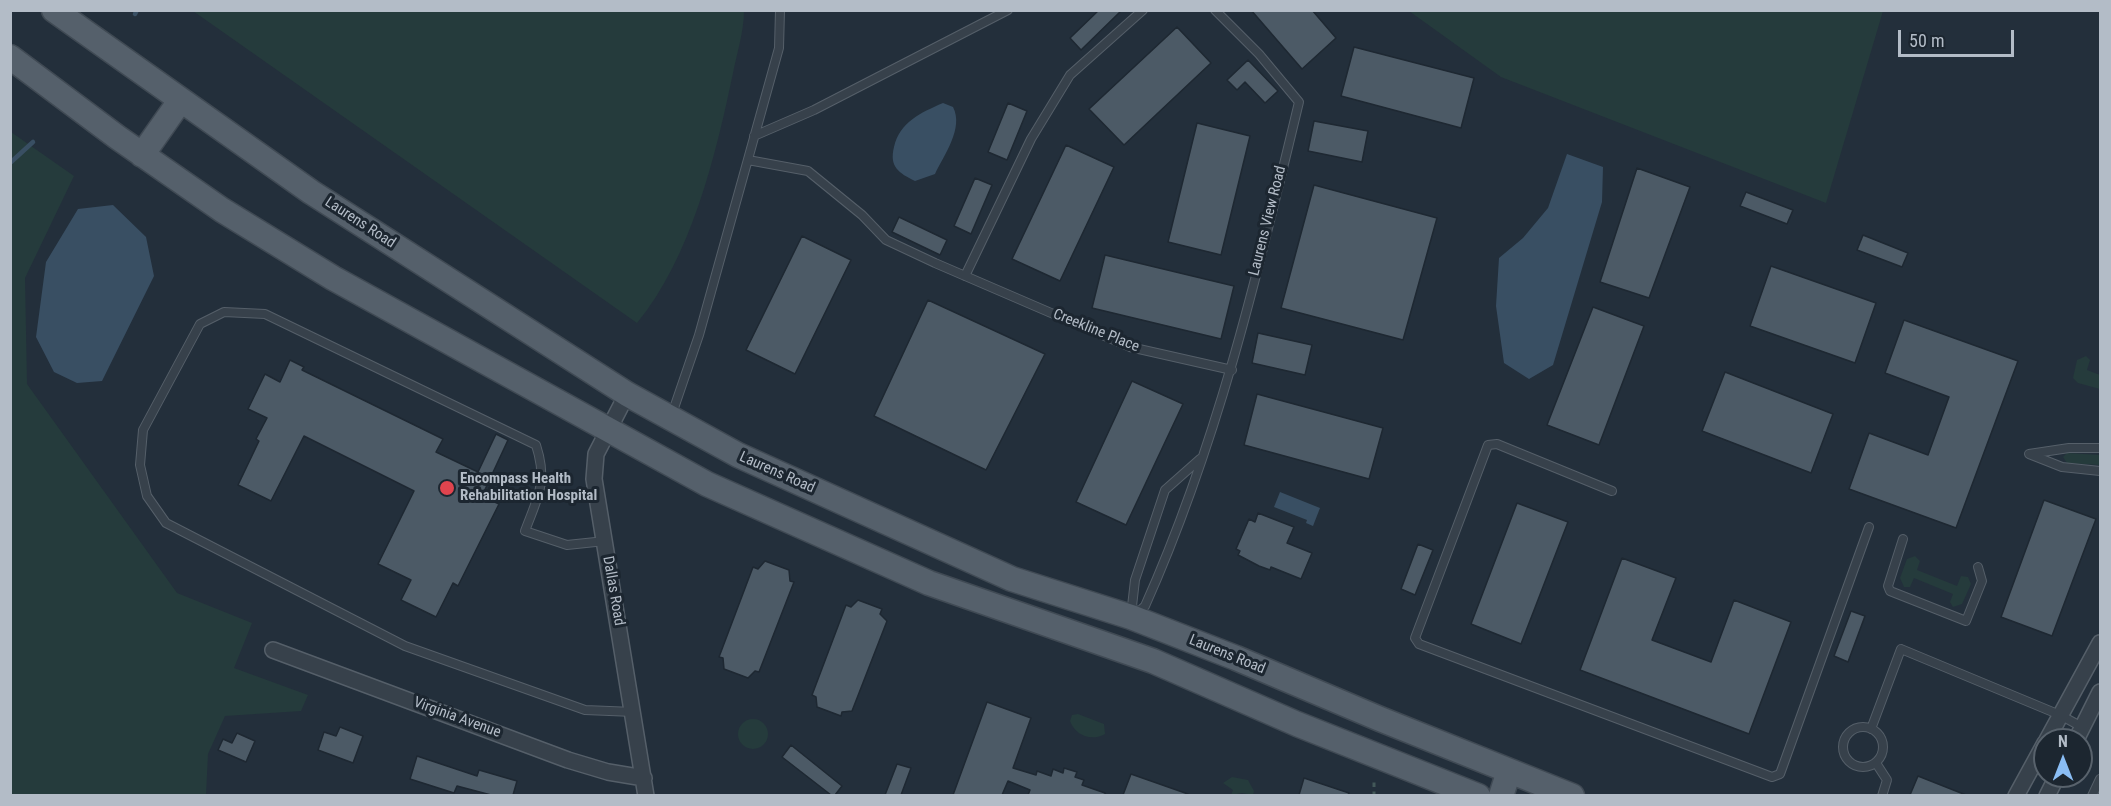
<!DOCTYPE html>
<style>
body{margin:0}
#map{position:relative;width:2111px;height:806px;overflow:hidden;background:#232f3b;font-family:"Roboto Condensed",sans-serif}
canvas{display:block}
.frame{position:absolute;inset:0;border:12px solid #b3bcc7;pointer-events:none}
.north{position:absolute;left:2033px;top:728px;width:60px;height:60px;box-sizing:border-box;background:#1c2630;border:2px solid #58626c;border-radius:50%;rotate:0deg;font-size:16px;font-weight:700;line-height:24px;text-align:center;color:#b3bcc7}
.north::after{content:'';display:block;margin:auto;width:21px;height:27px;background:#8abdf4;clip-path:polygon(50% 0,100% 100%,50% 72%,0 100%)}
.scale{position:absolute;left:1898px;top:30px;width:116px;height:27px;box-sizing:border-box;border:3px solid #b3bcc7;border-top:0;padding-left:8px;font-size:18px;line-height:21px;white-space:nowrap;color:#b3bcc7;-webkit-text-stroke:4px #1c2630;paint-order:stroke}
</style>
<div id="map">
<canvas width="2111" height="806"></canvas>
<div class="frame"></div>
<div class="north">N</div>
<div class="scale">50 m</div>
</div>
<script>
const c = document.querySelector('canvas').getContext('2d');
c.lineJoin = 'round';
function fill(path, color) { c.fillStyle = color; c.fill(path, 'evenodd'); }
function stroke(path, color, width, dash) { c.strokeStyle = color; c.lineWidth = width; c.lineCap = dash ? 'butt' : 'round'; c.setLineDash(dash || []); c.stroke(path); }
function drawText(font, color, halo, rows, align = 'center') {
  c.font = font + ' "Roboto Condensed",sans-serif'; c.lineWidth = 6; c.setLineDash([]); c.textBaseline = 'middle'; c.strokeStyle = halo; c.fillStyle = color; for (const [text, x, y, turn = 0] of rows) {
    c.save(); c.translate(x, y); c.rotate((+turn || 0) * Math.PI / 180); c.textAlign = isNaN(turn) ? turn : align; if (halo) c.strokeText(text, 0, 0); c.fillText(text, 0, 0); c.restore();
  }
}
const green = new Path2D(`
 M744,11C744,31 737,53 733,73C716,155 691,258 637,323L193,11Z
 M1409,11H1883L1826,203L1501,77Z
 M11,132L74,176L25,278L27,384L177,593L252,623L234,668L308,695L301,711L225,716L208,754L206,795H11Z
 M2086,356L2090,360L2087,370L2100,375V389L2078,383L2073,378L2077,360Z
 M2067,453L2100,455V465L2067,463L2063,457Z
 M1915,556L1920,561L1917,570L1957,586L1961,576L1968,577L1971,584L1962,604L1953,607L1950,602L1953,594L1914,578L1910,587H1904L1900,578L1907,559Z
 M1078,714L1104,724L1105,734C1091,742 1075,735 1070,721L1072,715Z
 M738 734a15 15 0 1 1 30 0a15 15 0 1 1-30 0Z
 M1232,777L1248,780L1254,791L1253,795L1242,793L1231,795L1233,790L1223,783Z`);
const water = new Path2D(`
 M943,103L953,107C964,128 944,155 935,174L915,181C899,173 889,167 894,147C900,122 920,113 943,103Z
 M1567,154L1603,167L1602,202L1553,365L1529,379L1504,363L1496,306L1499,258L1523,238L1548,208Z
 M113,205L146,237L154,276L102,381L77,383L54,372L36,337L46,262L78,209Z
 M1280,492L1320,508L1313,526L1306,523L1307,520L1274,507Z`);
const stream = new Path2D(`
 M135,14L137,10
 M10,163L33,142`);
const building = new Path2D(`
 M1099,10H1122L1081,50L1070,38Z
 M1251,10H1312L1336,38L1302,69Z
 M1177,27L1211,63L1124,145L1089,109Z
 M1354,47L1474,78L1461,128L1341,96Z
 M1248,60L1278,91L1265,103L1245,82L1237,90L1227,80Z
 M1008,103L1027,111L1007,160L988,152Z
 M1314,121L1368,131L1362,162L1308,151Z
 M1197,123L1250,136L1221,255L1168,242Z
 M1066,145L1114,167L1060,281L1012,259Z
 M1637,168L1690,187L1649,298L1600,282Z
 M975,178L992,185L971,234L954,226Z
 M1314,185L1437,218L1403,340L1281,308Z
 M1746,192L1793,210L1787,224L1740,206Z
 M899,217L947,240L940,255L892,232Z
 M1863,235L1908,253L1902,267L1857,250Z
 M802,236L851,260L795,374L746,350Z
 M1105,255L1234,286L1221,339L1092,308Z
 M1771,266L1876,303L1855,363L1750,326Z
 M928,300L1045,354L986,470L874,416Z
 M1593,307L1644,326L1599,445L1547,425Z
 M1904,320L2018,361L1956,528L1849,489L1869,433L1928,455L1949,397L1885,373Z
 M1258,333L1312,345L1305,375L1252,363Z
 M290,360L304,367L302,370L443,439L436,452L478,472L496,434L508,440L482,496L499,504L458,586L453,583L436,617L401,600L411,580L378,564L414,491L304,436L271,501L238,485L259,441L256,439L267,418L248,409L265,374L280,382Z
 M1725,372L1833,414L1811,473L1702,431Z
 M1132,381L1183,404L1126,525L1076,502Z
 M1257,394L1383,428L1369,479L1244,445Z
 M2044,500L2096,519L2052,636L2001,617Z
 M1517,503L1568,522L1521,644L1471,624Z
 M1258,513L1294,527L1287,543L1312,553L1301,579L1271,567L1270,570L1259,566L1238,555L1240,551L1236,549L1249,519L1255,522Z
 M1418,544L1433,550L1415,595L1401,589Z
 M1622,558L1676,578L1652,640L1711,662L1734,600L1791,622L1749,734L1580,670Z
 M765,561L789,570L790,581L794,582L759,672L755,671L748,678L724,669L723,658L719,657L753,567L758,569Z
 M858,600L882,609L880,614L887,621L852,711L842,712L841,716L817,707L816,697L812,695L846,605L851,607Z
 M1851,611L1865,616L1848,662L1834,656Z
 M987,702L1031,718L1013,768L1036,775L1037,771L1051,776L1053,769L1063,773L1064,768L1077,772L1075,777L1084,780L1082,785L1105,793V795H1028L1030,790L1008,781L1002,795H953Z
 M340,727L363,736L353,763L318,750L324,732L336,736Z
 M237,733L255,741L246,762L218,750L223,739L232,743Z
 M791,745L842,786L835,795H831L782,757Z
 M417,756L477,776L479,770L517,781L513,795H491L457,786L454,793L410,779Z
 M897,764L911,768L901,795H885Z
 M1131,774L1188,794V795H1123Z
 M1918,776L1966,795H1910Z
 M1304,778L1349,793L1348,795H1299Z`);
const path = new Path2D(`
 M1374,796V782`);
const lane = new Path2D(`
 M754,136L814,110L1008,10
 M748,160L808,171L862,215L886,240L935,263L1130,347L1232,370
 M965,276L1031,139L1070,75L1143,10
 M672,414L699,335L779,48L780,10
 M2100,448H2069L2029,454L2062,467L2100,471
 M1612,491L1497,444L1488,445L1415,638L1419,644L1772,777L1780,774L1869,527
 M1903,539L1888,586L1890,591L1966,621L1982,581L1978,567
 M605,541L567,545L525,531C538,496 548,482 536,445L265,314L224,312L200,324L143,430L140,465L147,496L166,523L405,646L585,710L634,712
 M1136,614L1145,606C1217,445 1258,273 1299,102L1259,54L1215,10
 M1131,615L1135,580L1165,490L1200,459
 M1843 747a20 20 0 1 1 40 0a20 20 0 1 1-40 0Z
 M1871,729L1901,649L2060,715L2082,727
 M1876,763L1887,780L1882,796
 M2092,796L2100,779`);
const street = new Path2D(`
 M627,394L596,454L594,479L646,796
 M273,650L568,760L608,772L644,778
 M2047,740L2100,643
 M2076,740L2100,692
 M2016,796L2045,743
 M2047,796L2057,776`);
const primary = new Path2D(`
 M54,10L311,192L627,394L738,455L1012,579L1131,617L1236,658L1380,719L1572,796
 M10,57L117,137L222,210L333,278L707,484L929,583L1153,661L1297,724L1478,796
 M142,155L180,101
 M1501,796L1509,771`);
const markers = [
 [447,488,8,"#e0444e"]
];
const streetNames = [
 ["Laurens View Road",1268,221,-76],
 ["Laurens Road",360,223,33],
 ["Creekline Place",1096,331,22],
 ["Laurens Road",777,473,24],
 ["Dallas Road",613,591,80],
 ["Laurens Road",1227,655,22],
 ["Virginia Avenue",457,718,20]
];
const poiNames = [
 ["Encompass Health",460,479],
 ["Rehabilitation Hospital",460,496]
];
fill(green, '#253b3c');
fill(water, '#394f63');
stroke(stream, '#394f63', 4.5);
fill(building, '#4c5a66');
stroke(building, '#1e2832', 1.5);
stroke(lane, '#555f69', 10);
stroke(street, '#555f69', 18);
stroke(primary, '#404a54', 27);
stroke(path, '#435859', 3, [4.5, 4.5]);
stroke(lane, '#37414b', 8);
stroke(street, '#37414b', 15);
stroke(primary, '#55606b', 24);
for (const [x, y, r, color] of markers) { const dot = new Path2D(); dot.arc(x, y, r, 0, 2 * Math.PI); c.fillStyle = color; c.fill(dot); stroke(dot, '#1c2630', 2); }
drawText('15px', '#b3bcc7', '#1c2630', streetNames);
drawText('bold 15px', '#b3bcc7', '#1c2630', poiNames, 'left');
</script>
